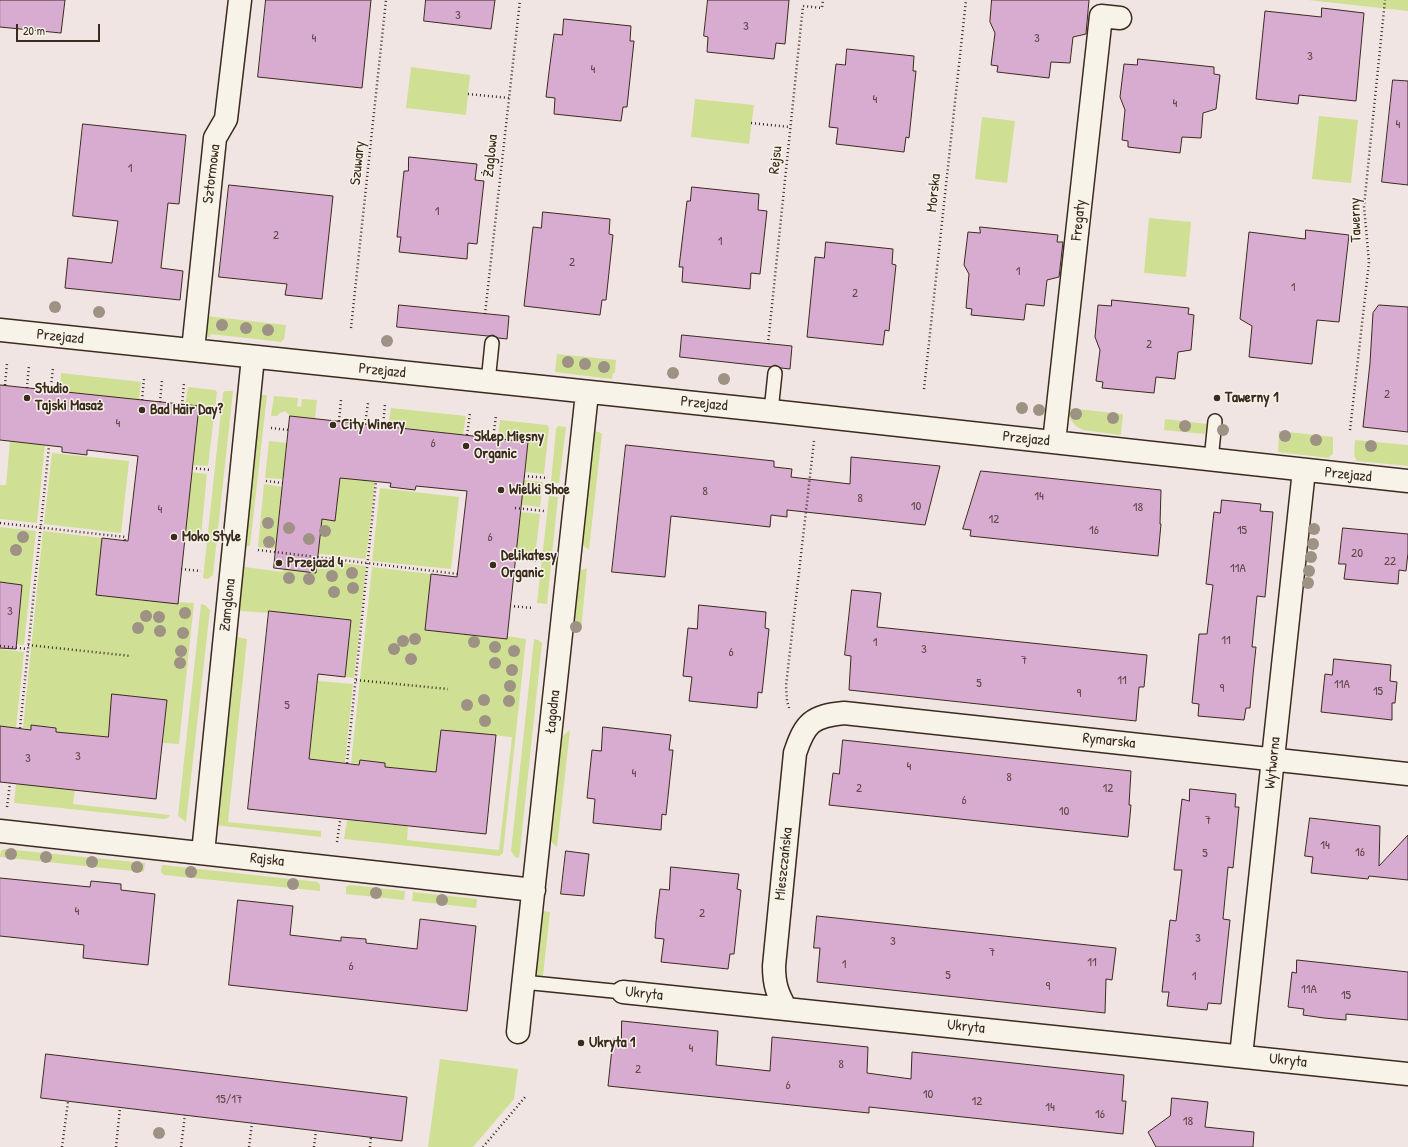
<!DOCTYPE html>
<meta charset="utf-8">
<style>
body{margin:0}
#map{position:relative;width:1408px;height:1147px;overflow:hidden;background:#f1e5e3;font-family:"Patrick Hand",sans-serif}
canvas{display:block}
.scale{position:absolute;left:16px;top:24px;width:84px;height:18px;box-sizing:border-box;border:2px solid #3b2a1e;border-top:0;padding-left:5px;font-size:12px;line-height:14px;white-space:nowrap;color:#3b2a1e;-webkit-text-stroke:3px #f7f3e8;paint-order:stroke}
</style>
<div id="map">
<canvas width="1408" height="1147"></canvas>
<div class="scale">20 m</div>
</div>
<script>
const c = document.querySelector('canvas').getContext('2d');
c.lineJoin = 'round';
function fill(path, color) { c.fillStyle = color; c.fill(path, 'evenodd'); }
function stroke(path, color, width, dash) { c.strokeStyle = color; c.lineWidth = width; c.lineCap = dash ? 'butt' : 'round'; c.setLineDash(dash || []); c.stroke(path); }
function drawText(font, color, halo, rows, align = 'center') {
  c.font = font + ' "Patrick Hand",sans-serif'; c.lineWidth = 3; c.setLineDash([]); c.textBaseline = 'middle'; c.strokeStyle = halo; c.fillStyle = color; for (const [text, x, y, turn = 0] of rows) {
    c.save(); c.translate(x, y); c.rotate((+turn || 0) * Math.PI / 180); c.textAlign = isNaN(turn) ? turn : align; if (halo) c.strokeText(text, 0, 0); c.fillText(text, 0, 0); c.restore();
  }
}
const green = new Path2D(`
 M1308,0H1408V11Z
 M411,67L470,75L466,115L406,108Z
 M695,99L754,105L749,144L691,137Z
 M1319,116L1358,120L1351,183L1312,179Z
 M982,117L1015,121L1007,183L975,179Z
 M1149,218L1191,222L1186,277L1144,273Z
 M206,316L286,325L284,340H282V342L211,334L210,337H205L204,334Z
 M557,354L616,360L615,373H613L612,379L555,372Z
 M61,373L141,382L139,400L60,391Z
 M188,387L215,390L217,392L208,466L192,465L185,405Z
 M225,391H233L213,575L208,579L203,578L223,393Z
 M259,395H267L250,546H246L244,543Z
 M274,396L298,398L297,406L301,407L302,399L317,400L315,419L290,416L285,411L280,413L277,416H271Z
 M391,408L466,416L463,435L388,426Z
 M1068,408L1123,414L1121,434L1120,435L1083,430C1074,426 1068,419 1068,408Z
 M1165,419L1207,424L1205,434L1164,430Z
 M500,420L547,425L549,428L544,474L525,472L528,442L498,438Z
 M558,426L566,427L559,483L551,482L556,429Z
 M592,431L599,432L602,434L589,550L584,546L581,542Z
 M1279,431L1333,437V454L1328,458L1278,452Z
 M1355,440L1408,445V466L1357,461L1354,455Z
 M10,441L45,445L37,523L0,519V485H6Z
 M269,441L287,443L283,479L265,478Z
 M52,453L129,461L121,533L44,524Z
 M191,472L207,474L201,536L185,534Z
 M340,478L375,481L366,559L258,547L264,484L283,487L280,515L335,521Z
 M524,480L543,482L540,507L515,504Z
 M380,488L459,497L451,569L372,561Z
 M549,496L558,497L547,604L537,603Z
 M520,512L540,514L535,557L516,555Z
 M0,527L36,531L24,645L0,642L16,641L22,585L0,582Z
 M43,531L102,538L96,595L177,604L178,602L194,603L179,744L163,743L167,700L113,694L108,737L56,732V727L32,725L31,729L23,728Z
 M317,560L366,566L354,678L345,677L351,620L269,611V613L240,611L236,608L240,570L244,567L283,572L284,569Z
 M372,567L431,574L425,630L506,639L507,636L526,639L503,853L499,856L344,839L347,820L408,826L407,840L499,850L512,737L441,730L436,772L385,767V763L360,760L359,764L351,763Z
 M587,568L581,630H575L571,624L578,574L581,570Z
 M201,604L205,605L210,610L186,822L178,816Z
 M237,637L247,639L228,822L321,831V837L214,825L233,640Z
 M534,639L538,640L542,643L520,851L519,858L515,857L511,851Z
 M0,649L24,652L16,728L0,726Z
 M318,681L353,684L345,763L309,759Z
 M570,730L557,847L548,839L559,739Z
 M16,784L75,789L73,804L170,815L168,818L164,819L14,803Z
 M5,849L145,863L144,871L142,872L0,857L1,851Z
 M162,865L318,882L320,885V891L164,875L161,872Z
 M350,885L405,891L404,900L346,894V887Z
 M413,892L477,899L476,908L412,901Z
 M544,911L550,912L543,976L536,975L533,973L540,915Z
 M440,1059L518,1069L514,1099L473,1147H428Z`);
const building = new Path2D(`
 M0,0H65L61,33L0,27Z
 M266,0H371L362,88L258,77Z
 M426,0H495L491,29L424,21Z
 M708,0H789L785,44L776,43L774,59L707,52L708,37L704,36Z
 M992,0H1089L1086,34L1073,37L1070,63L1051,62L1049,78L997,72L998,66L991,65L995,33L990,22Z
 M1322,8L1364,13L1356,101L1299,95L1298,104L1256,99L1265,11L1321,17Z
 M564,19L631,26L630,41H634L627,107H623L621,121L554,114L555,98L546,97L549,72L554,34L562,35Z
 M847,49L914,56L913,71H916L909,138L906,137L904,152L836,144L838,128L829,127L836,64L845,65Z
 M1138,59L1214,67V74L1220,75L1216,109L1203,113L1201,138L1182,137L1180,153L1128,147V141L1122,140L1125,110L1120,97L1124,64L1137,65Z
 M1393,80L1408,81V185L1382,182Z
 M83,124L186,135L179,204L168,203L161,268L183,271L180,300L65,288L68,258L112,263L118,221L73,216Z
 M409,157L477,164L475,180L484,181L477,244L468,243L467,259L399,252L401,237H397L404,171H408Z
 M229,185L333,196L322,299L285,295L287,284L219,277Z
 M692,187L759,194L758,210L767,211L760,274L751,273L750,289L682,282L683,267H679L687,201H690Z
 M543,212L610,219L609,234L613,235L606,300H602L600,315L524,306L533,227L541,228Z
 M980,227L1058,235L1057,242H1063L1059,277L1047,280L1044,306L1026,304L1024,320L971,315L972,309L966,308L969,274L964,265L968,232L980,233Z
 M1306,230L1349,235L1339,322L1317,320L1312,364L1249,357L1252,326L1240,319L1249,232L1305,239Z
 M826,242L893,249L892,264L896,265L889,331L885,330L883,345L807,337L815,257L824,258Z
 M1112,300L1189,308L1188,314L1194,315L1191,350L1178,352L1175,379L1156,377L1154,393L1102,388L1103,382L1096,381L1100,350L1095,337L1098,305L1111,306Z
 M399,305L509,316L507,339L498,338L493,335L488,336L397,327Z
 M1379,305L1408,307V432L1363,427L1370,363L1373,313Z
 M682,335L792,346L790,369L781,368L775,365L771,367L680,357Z
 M0,385L199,406L178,604L96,595L102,538L128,541L138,456L87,450V455L62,452V447L0,440Z
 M290,416L528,442L507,639L425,630L431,574L457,577L467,491L416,486L415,490L390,487L391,483L340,478L335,521L322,519L316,573L274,568Z
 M626,445L774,461V467L792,469L791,477L850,484L851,457L940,466L925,525L787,510V517L771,515L770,527L671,516L665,577L612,572Z
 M981,471L1161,490L1160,524H1161L1158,556L970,536L971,530L963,529Z
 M1222,500L1261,504L1260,511L1273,512L1265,597L1257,596L1252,647H1256L1253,675L1250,708H1246L1244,720L1198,716L1199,704L1192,703L1199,634H1207L1213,585L1206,584L1214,512L1220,513Z
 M1343,528L1408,534V553L1406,571L1399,570L1398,584L1344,579L1346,564H1339Z
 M0,582L22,585L16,649L0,648Z
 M852,590L881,593L877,627L1147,655L1144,687H1139L1136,721L849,690L851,656L845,655Z
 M699,605L766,612L765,628L769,629L762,693L758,692L757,708L689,701L692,677L683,676L688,628L697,629Z
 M269,611L351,620L345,677L318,674L309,759L359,765L360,760L385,763V767L436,772L441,730L496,735L486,834L248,809Z
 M1334,659L1391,665L1390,681L1397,682L1395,703H1392V720L1321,712L1325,674L1332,675Z
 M112,694L167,700L156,799L0,782V726L31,730V725L56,728V732L108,737Z
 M603,727L671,735L669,750H673L666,815L662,814L661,830L593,823L595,799L587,798L592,750L601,751Z
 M843,740L1131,771L1129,805H1131L1128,837L829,805L833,773L839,774Z
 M1190,789L1236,794L1235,807H1239L1233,868L1228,867L1223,919L1230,920L1221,1004L1208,1003L1207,1010L1167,1006L1169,992H1162L1170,920L1176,921L1182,870H1174L1182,799L1189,801Z
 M1310,818L1380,826L1379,866L1408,835V880L1369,876L1368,879L1311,873L1313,857L1305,856Z
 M566,851L589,854L584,896L561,894Z
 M671,867L739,874L737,889L741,890L734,954H730L728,969L661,962L664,939L655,938L656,922L660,889L669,890Z
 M0,878L90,887L91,881L121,884V890L155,894L148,965L83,958L84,945L0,936Z
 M238,900L293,906L290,935L341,941V937L366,939V943L417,949L420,919L476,926L467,1011L229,985Z
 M817,916L1116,948L1112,980L1106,979L1105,1013L817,982L820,948H814Z
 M1297,960L1408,972V1020L1346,1014V1020L1324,1018L1303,1015L1304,1009L1288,1007L1292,972L1296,973Z
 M622,1021L718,1031L716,1065L770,1071L772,1037L868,1047L867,1073L911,1079L912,1052L1124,1075L1122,1101H1126L1123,1134L869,1107V1113L608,1086L613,1039L621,1040Z
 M46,1054L407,1097L402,1141L41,1098Z
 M1172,1098L1208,1102L1205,1127L1254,1132L1253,1147H1156L1148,1132L1170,1116Z`);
const path = new Path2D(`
 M468,94L509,98
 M751,123L790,127
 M485,314L520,0
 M351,328L386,0
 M768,344L803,6L822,8L823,0
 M5,385L7,363
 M51,386L53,368
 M27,388L29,365
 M924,389L966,0
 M142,400L144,378
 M160,402L162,380
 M182,405L184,383
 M339,421L341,400
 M365,424L368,403
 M383,426L385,404
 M271,428L289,430
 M1350,430L1369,262L1364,206L1385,0
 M467,435L470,413
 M493,438L496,416
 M192,468L211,470
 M524,476L548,478
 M266,481L283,483
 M515,508L544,511
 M0,523L125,537V541
 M185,538L204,540
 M258,550L458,574
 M515,559L539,561
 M181,569L201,571
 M507,573L537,576
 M510,606L533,608
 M28,645L131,656
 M0,646L28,649
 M356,680L448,689
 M789,708L787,701L786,686L814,441
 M20,728L49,446
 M347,763L376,481
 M7,807L10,783
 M337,842L340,821
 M62,1147L68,1102
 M116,1147L120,1108
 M181,1147L185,1115
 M249,1147L252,1123
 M314,1147L316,1131
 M370,1147L371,1137
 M483,1147L526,1096`);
const service = new Path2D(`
 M488,382L492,343
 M771,411L775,373
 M1211,460L1215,421
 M523,982L623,992`);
const minor = new Path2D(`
 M0,330L771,411L1408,481
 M193,350L215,138L226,119L240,0
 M1054,442L1101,16L1120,18
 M0,831L534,890
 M203,853L253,357
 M623,992L1408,1074
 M786,1009C777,993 774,984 774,966L795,753C805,723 812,716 844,713L1408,774
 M518,1032L587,393
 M1241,1056L1304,470`);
const trees = [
 [55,307],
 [99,312],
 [222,325],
 [246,328],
 [268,330],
 [387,341],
 [568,362],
 [585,364],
 [604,367],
 [673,373],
 [724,379],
 [1022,408],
 [1039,410],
 [1076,414],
 [1113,418],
 [1185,426],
 [1223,430],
 [1285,436],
 [1316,440],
 [1371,446],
 [268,523],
 [289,528],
 [1314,529],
 [325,531],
 [23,537],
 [309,539],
 [269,542],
 [1313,544],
 [16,550],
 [1311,557],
 [1309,571],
 [352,573],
 [332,576],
 [289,578],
 [309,579],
 [1308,583],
 [353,588],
 [334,592],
 [185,613],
 [146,616],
 [159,617],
 [576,627],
 [138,628],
 [160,631],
 [183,633],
 [415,639],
 [403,641],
 [474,642],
 [495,647],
 [394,649],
 [181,651],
 [514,651],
 [411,659],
 [180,663],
 [495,663],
 [512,670],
 [510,686],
 [484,700],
 [509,701],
 [467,705],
 [485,721],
 [11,854],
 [46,857],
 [92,862],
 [137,867],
 [191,872],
 [293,884],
 [376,893],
 [442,900],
 [159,1133]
];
const markers = [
 [27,398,4,"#3b2a1e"],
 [1217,398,4,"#3b2a1e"],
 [142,410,4,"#3b2a1e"],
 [333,425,4,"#3b2a1e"],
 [466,446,4,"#3b2a1e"],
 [501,490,4,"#3b2a1e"],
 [174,537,4,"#3b2a1e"],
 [279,563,4,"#3b2a1e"],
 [493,565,4,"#3b2a1e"],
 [581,1043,4,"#3b2a1e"]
];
const numberNames = [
 ["3",458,16],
 ["3",746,27],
 ["4",314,39],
 ["3",1037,39],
 ["3",1310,57],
 ["4",593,70],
 ["4",875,100],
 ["4",1175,104],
 ["4",1398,125],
 ["1",130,169],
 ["1",437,212],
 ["2",276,236],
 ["1",720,242],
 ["2",572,263],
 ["1",1018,272],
 ["1",1293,288],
 ["2",855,294],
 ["2",1149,345],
 ["2",1387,395],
 ["4",118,424],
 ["6",433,444],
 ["8",705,492],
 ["14",1039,497],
 ["8",860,499],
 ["10",916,507],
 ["18",1138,508],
 ["4",160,510],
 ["12",994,520],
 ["16",1094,531],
 ["15",1242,531],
 ["6",490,538],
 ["20",1357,554],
 ["22",1390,562],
 ["11A",1238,569],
 ["3",10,612],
 ["11",1226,641],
 ["1",875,643],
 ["3",924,650],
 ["6",731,653],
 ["7",1024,661],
 ["11",1122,681],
 ["5",979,684],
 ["11A",1342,685],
 ["9",1222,689],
 ["15",1378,692],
 ["9",1079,694],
 ["5",287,706],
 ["3",78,757],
 ["3",28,759],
 ["4",909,767],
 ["4",634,774],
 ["8",1009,778],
 ["2",859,789],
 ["12",1108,789],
 ["6",964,801],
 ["10",1064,812],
 ["7",1208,821],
 ["14",1325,846],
 ["16",1360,853],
 ["5",1205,854],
 ["4",77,912],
 ["2",702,914],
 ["3",1198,939],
 ["3",893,942],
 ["7",992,953],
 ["11",1092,963],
 ["1",844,965],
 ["6",351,967],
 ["5",948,976],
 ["1",1194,977],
 ["9",1048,987],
 ["11A",1309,990],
 ["15",1346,996],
 ["4",691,1049],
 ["8",841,1065],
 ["2",638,1070],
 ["6",788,1086],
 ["10",928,1095],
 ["15/17",229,1100],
 ["12",977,1102],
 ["14",1050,1108],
 ["16",1100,1115],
 ["18",1188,1122]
];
const streetNames = [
 ["Żaglowa",491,156,-84],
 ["Rejsu",776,160,-84],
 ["Szuwary",358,163,-84],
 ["Sztormowa",212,174,-83],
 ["Morska",934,193,-84],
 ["Fregaty",1079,220,-84],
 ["Tawerny",1356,220,-92],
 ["Przejazd",60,337,6],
 ["Przejazd",382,371,6],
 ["Przejazd",704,404,6],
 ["Przejazd",1026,439,6],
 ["Przejazd",1348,475,6],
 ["Zamglona",228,605,-84],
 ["Łagodna",553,712,-84],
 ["Rymarska",1109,741,6],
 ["Wytworna",1273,763,-84],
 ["Rajska",267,860,6],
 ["Mieszczańska",784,864,-84],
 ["Ukryta",644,994,6],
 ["Ukryta",966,1027,6],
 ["Ukryta",1288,1061,6]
];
const poiNames = [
 ["Studio",35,389],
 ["Tajski Masaż",35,406],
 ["Tawerny 1",1225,398],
 ["Bad Hair Day?",150,410],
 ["City Winery",341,425],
 ["Sklep Mięsny",474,437],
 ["Organic",474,454],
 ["Wielki Shoe",509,490],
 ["Moko Style",182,537],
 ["Delikatesy",501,556],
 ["Organic",501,573],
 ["Przejazd 4",287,563],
 ["Ukryta 1",589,1043]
];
fill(green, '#cfe094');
fill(building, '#d8acd0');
stroke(building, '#3b2a1e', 1);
stroke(service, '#3b2a1e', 16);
stroke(minor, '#3b2a1e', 25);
stroke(path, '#3b2a1e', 2.5, [1, 3]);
stroke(service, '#f7f3e8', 13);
stroke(minor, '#f7f3e8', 22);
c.fillStyle = '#9d9284';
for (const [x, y] of trees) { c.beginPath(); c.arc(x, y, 6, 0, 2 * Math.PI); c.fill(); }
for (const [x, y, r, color] of markers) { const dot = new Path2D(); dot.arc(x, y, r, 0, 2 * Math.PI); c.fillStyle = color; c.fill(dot); stroke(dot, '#f7f3e8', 1.5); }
drawText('13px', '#624a4a', null, numberNames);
drawText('15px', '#3b2a1e', '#f7f3e8', streetNames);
drawText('bold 15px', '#3b2a1e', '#f7f3e8', poiNames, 'left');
</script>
